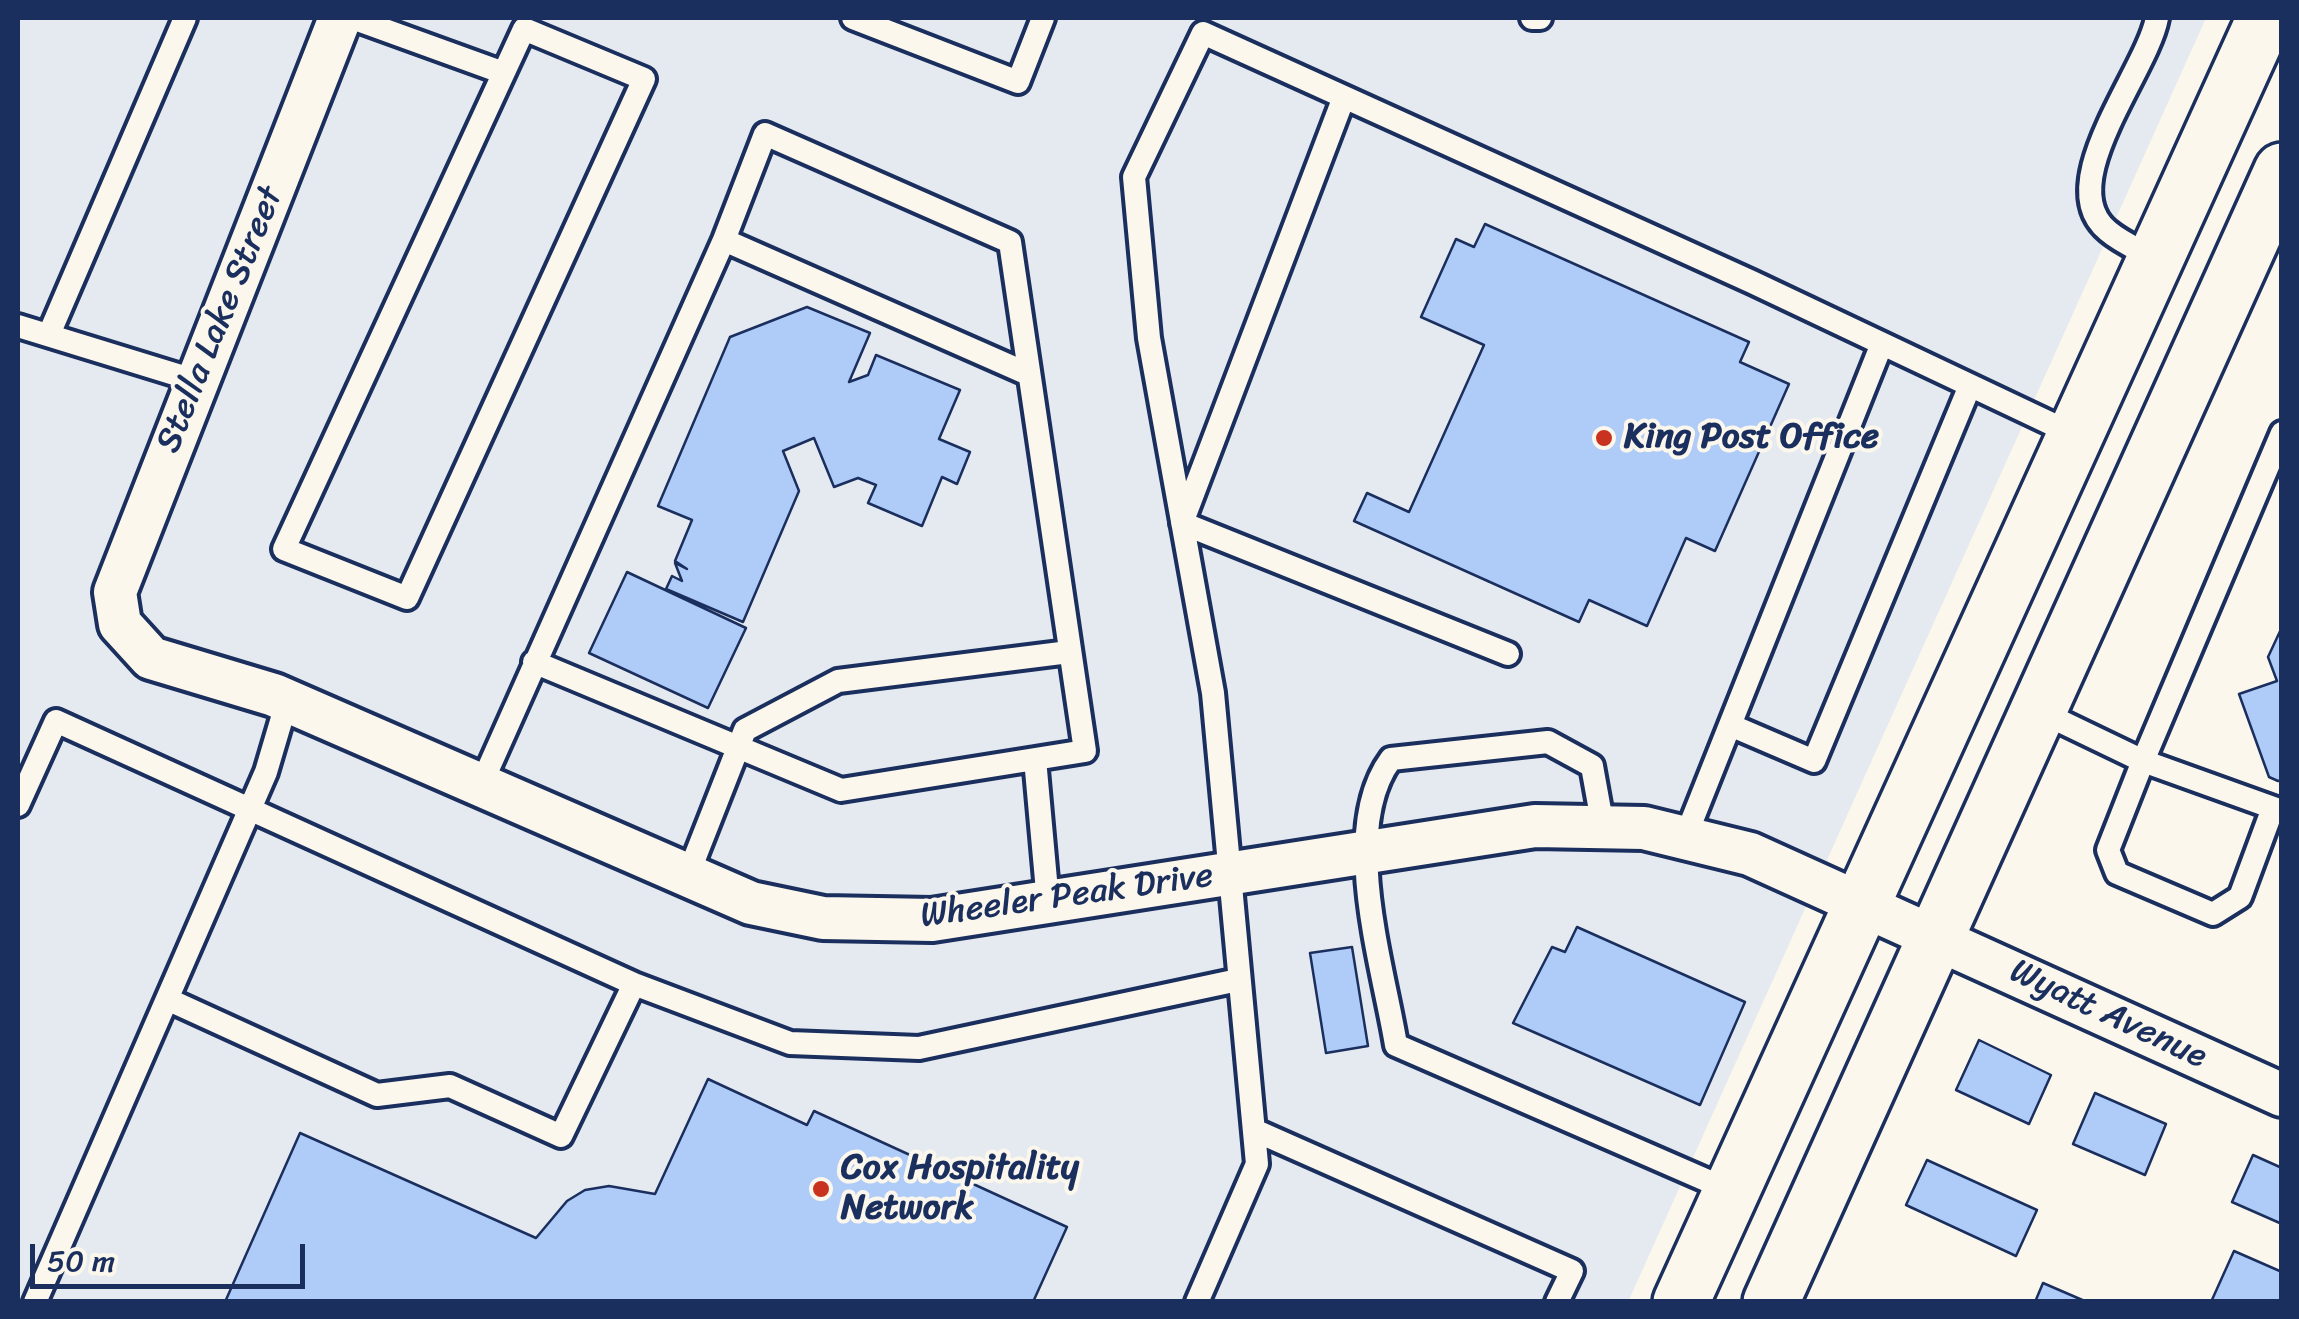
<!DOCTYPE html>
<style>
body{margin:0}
#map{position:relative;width:2299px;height:1319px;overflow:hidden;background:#fbf7ec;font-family:Sriracha,sans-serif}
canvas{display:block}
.frame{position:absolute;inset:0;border:20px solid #1b2f5e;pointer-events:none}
.scale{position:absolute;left:30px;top:1244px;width:275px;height:45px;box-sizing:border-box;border:5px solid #1b2f5e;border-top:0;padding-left:12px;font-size:30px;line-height:35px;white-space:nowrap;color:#1b2f5e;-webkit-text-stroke:8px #fbf7ec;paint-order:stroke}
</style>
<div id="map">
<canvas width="2299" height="1319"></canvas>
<div class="frame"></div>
<div class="scale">50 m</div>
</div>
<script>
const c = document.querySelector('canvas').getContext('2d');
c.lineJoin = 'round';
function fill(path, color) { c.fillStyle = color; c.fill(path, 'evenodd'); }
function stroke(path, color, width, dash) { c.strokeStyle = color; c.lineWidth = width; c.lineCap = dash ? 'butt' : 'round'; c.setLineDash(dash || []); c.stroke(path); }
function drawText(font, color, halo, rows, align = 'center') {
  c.font = font + ' Sriracha,sans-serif'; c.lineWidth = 8; c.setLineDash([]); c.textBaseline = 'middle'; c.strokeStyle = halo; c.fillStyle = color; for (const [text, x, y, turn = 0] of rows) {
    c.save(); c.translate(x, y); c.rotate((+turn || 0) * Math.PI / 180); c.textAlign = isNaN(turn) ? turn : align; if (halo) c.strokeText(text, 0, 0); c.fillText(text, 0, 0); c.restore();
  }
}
const built = new Path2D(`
 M18,18H2206L1628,1302L18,1301Z`);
const building = new Path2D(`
 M1485,224L1749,342L1740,362L1789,384L1715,551L1686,538L1647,626L1589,600L1579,622L1354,521L1367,493L1409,512L1484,345L1421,317L1456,239L1474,247Z
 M807,307L870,333L849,382L868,375L876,355L960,390L939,439L970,452L957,484L942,477L922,526L868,503L876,485L858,478L834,487L814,438L783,451L799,491L743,622L666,589L672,576L682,581L675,563L687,569L675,561L692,520L658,506L730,337Z
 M627,572L746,628L708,708L589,653Z
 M2282,627V780L2278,781L2269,777L2239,694L2277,681L2268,657Z
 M1577,927L1745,1002L1700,1105L1513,1023L1552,947L1565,952Z
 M1352,947L1368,1046L1326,1053L1310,953Z
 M1979,1040L2051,1075L2029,1124L1956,1090Z
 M708,1079L807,1125L814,1111L1067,1227L1033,1302H225L300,1133L536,1238L567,1201L585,1190L609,1186L655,1194Z
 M2095,1093L2166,1124L2145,1175L2073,1144Z
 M2253,1155L2282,1168V1224L2232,1202Z
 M1927,1160L2037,1210L2016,1256L1906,1205Z
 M2234,1251L2282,1272V1302H2211Z
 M2043,1283L2087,1302H2035Z`);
const service = new Path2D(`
 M352,18L501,72
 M853,18L1018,82L1043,18
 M1532,18H1540
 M524,29L644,79L407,598L284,549Z
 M1344,97L1182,523L1508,654
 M724,240L1028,374
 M2155,259C2140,250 2122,243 2108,231C2051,185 2147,72 2157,18
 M18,326L197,381
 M50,332L185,18
 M2282,433L2143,761L2282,811
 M534,662L841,790L1035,759
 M2037,710L2143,761L2108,850L2117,873L2213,914L2240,897L2273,808
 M1730,725L1814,761L1969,388
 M481,785L724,240L765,134L1010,242L1085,751L1035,759L1048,902
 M18,805L56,721L634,984
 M1603,827L1592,766L1548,742L1391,759C1339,829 1383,965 1396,1045L1731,1191
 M1685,838L1881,346
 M688,875L745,730L838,681L1069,652
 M167,999L377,1095L450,1086L561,1136L634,984L790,1043L919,1048L1238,980
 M1254,1130L1572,1271L1557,1302
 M35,1302L266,772L287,701
 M1197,1302L1257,1164L1213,693L1149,338L1134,177L1203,33L1752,282L2075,435`);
const minor = new Path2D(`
 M340,18L115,592L120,624L151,658L274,695L751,903L823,918L932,920L1535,826L1644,828L1750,854L2282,1095`);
const primary = new Path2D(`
 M1681,1302L2265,18
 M1771,1302L2282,171`);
const markers = [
 [1604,438,10,"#c8321e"],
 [821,1189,10,"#c8321e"]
];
const streetNames = [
 ["Stella Lake Street",221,320,-68],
 ["Wheeler Peak Drive",1067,897,-8],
 ["Wyatt Avenue",2108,1015,25]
];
const poiNames = [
 ["King Post Office",1624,438],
 ["Cox Hospitality",841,1169],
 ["Network",841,1209]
];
fill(built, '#e4eaf0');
fill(building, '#afcbf8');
stroke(building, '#1b2f5e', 2.5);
stroke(service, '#1b2f5e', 30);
stroke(minor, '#1b2f5e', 50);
stroke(primary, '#1b2f5e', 62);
stroke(service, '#fbf7ec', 22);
stroke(minor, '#fbf7ec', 42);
stroke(primary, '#fbf7ec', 55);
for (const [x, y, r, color] of markers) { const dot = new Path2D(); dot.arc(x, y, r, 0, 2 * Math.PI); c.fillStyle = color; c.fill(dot); stroke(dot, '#fbf7ec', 4); }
drawText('35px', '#1b2f5e', '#fbf7ec', streetNames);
drawText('bold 35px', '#1b2f5e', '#fbf7ec', poiNames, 'left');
</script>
